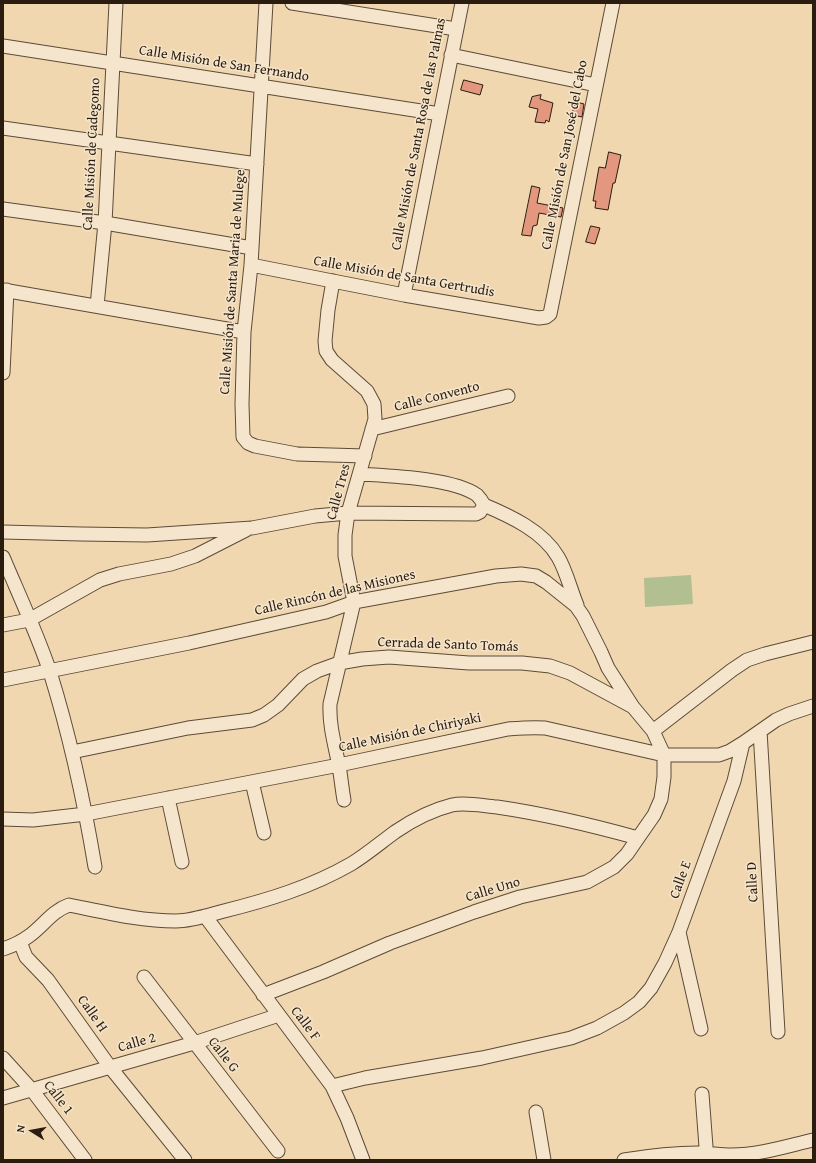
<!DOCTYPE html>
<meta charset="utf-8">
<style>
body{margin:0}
#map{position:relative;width:816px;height:1163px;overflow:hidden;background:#f0d7b0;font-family:"Gentium Book Plus",serif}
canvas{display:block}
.frame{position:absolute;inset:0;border:4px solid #2a1c0f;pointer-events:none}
.north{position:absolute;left:12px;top:1111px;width:40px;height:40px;-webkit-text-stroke:3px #f5e5cc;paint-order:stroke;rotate:281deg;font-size:11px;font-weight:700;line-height:16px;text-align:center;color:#2a1c0f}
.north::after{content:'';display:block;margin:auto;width:14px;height:18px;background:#2a1c0f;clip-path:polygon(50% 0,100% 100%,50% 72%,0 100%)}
</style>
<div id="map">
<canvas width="816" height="1163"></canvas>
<div class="frame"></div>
<div class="north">N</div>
</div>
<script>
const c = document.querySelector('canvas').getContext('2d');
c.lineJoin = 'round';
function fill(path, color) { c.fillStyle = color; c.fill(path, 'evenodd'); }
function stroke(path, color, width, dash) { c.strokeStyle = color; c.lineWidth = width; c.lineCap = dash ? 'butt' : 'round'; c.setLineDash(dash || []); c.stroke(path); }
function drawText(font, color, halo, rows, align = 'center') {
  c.font = font + ' "Gentium Book Plus",serif'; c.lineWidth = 3; c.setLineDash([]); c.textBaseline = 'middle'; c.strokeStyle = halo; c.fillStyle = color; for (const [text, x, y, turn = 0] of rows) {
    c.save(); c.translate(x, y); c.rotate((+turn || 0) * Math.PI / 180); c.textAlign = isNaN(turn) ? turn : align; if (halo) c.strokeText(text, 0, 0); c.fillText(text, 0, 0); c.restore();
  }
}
const green = new Path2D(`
 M691,575L693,604L645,607L644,578Z`);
const building = new Path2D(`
 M464,80L483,85L480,95L461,90Z
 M541,95L540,99L553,103L549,122L546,120L545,123L535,122L538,109L529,107L532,97Z
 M576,102L584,104L582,117L572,115Z
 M609,152L621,155L615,183H613L608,210L595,208L596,201H593L599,167L605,168Z
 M532,186L540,188L537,203L563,208L561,217L539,213L537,225L533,226L531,236L522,235Z
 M591,226L600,228L595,244L586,242Z`);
const minor = new Path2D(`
 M266,3L251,265L244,332L242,404L243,437L248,443L255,446L297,454L365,456
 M292,3L456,29
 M3,46L440,114
 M451,55L596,85
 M3,128L257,164
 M3,209L105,223L252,248
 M251,265L404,295L539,318L546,317L550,314L613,3
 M333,281L328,310L325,341L326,351L332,360L367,391L374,404L375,419L348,513L345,535V556L354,602L330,704C329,726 335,745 339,766C341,777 342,789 344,800
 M3,290L244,332
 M404,295L462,3
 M97,306L105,223L116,3
 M3,373L7,290
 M372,429L508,396
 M360,474C390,476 453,478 477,495C480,498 482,501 484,505C510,516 543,531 558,557C566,570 571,591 577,605
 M3,532L81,534L147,535L252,528L315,516L348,513L476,514L480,512L484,505
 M3,557C19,595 37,633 50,672C70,736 84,801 95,867
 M3,625L29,620L100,580L119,574L171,564L195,556L246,530
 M3,680L189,643L326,612L354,602L496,576L521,574L536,576L546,582L576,606L583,616L601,652L608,668L633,707
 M653,731L732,670L747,660L765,654L813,642
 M760,731L778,1032
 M72,752L188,728L252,720L264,715L278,705L303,679L317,671L339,663L362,659L389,657L469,663H522L550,666L570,673L633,707L653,731L664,755V777L661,799L654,815L638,838L627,854L614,867L587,882L520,897L474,912L390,943L323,972L263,995
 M252,782L264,833
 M168,798L182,862
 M3,819L33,820L86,814L339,765L508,729C521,728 532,727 545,728L664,755H719L730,751L743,743L776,720L789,714L813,706
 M205,916L332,1086L347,1118L363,1160
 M679,932L701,1029
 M20,942L26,957L48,980L110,1067L185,1160
 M3,949C12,946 21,942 29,936C43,926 52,911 69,905C104,912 140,921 176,921C192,921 209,915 224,911C268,900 311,887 351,864C366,855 380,843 395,832C411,821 432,810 452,805C466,802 483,806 497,807C545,814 591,825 638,838
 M144,977L278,1151
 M3,1058L32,1090L85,1160
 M332,1086L365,1078L482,1058L571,1038L597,1028L624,1013L639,1002L651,988L665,963L679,932L734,781L743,743
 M702,1094L707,1160
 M3,1098L194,1043L279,1015
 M536,1112L544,1160
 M624,1160C648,1156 673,1153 698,1153C709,1153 720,1155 731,1155C759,1155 787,1146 813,1140`);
const streetNames = [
 ["Calle Misión de San Fernando",224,64,9],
 ["Calle Misión de Santa Rosa de las Palmas",419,134,-79],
 ["Calle Misión de Cadegomo",92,154,-87],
 ["Calle Misión de San José del Cabo",565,155,-79],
 ["Calle Misión de Santa Gertrudis",404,277,10],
 ["Calle Misión de Santa Maria de Mulege",233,282,-86],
 ["Calle Convento",437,397,-14],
 ["Calle Tres",339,492,-75],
 ["Calle Rincón de las Misiones",335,593,-13],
 ["Cerrada de Santo Tomás",448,645,2],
 ["Calle Misión de Chiriyaki",410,733,-12],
 ["Calle E",681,880,-70],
 ["Calle D",753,882,-93],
 ["Calle Uno",493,890,-17],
 ["Calle H",92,1014,55],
 ["Calle F",305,1024,53],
 ["Calle 2",137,1043,-16],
 ["Calle G",223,1055,52],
 ["Calle 1",58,1098,52]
];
fill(green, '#b2bf91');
fill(building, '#e3977e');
stroke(building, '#2a1c0f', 1);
stroke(minor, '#5c4b37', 15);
stroke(minor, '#f5e5cc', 13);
drawText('14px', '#2a1c0f', '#f5e5cc', streetNames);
</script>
